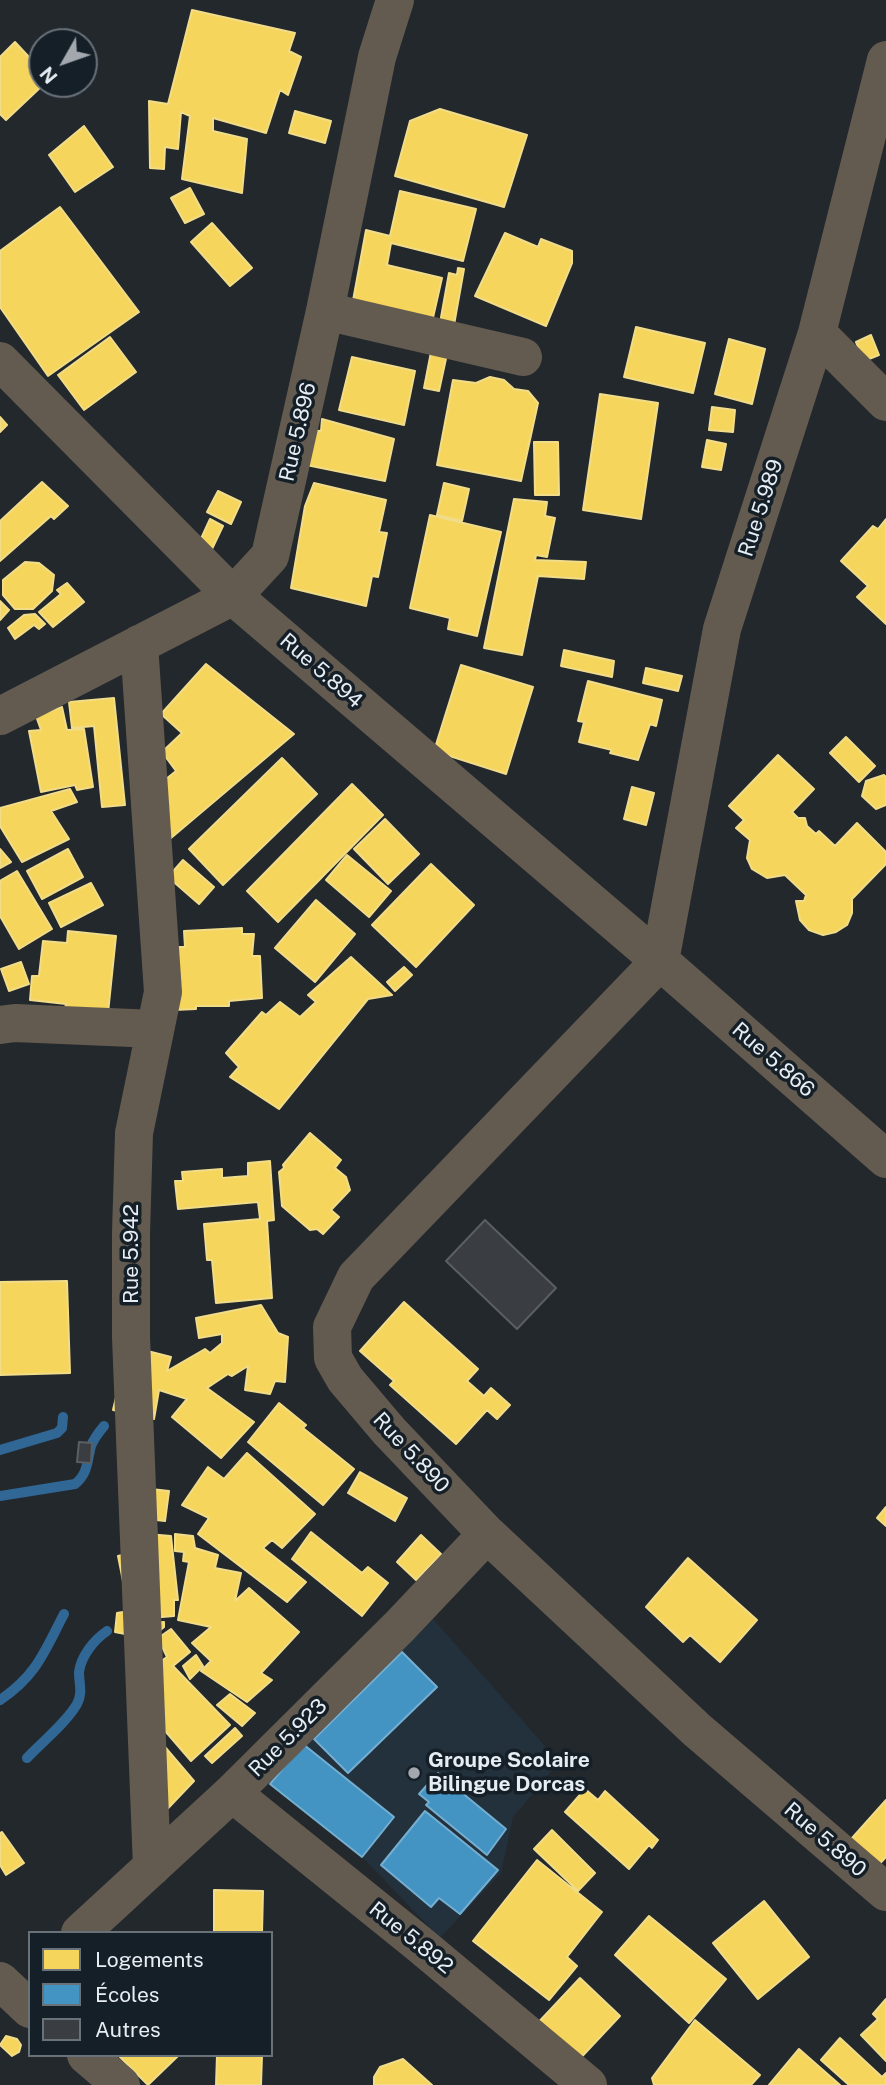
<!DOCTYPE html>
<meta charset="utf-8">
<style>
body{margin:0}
#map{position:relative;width:886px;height:2085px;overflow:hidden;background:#23282d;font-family:"Public Sans",sans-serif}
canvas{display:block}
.legend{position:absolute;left:28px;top:1931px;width:245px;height:126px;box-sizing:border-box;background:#151f28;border:2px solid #697179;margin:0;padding:9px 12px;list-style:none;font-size:21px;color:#e6edf3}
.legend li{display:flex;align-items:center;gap:14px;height:35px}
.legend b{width:35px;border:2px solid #697179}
.north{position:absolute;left:28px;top:28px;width:70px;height:70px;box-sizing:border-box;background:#151f28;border:2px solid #697179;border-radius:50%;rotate:230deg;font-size:19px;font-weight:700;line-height:28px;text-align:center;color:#e6edf3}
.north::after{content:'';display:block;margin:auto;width:24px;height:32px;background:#a2a8ae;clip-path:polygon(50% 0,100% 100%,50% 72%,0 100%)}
</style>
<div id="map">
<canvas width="886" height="2085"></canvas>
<ul class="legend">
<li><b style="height:19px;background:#f6d55c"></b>Logements</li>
<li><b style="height:19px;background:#4393c3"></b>Écoles</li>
<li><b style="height:19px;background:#3a3d42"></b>Autres</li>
</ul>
<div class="north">N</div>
</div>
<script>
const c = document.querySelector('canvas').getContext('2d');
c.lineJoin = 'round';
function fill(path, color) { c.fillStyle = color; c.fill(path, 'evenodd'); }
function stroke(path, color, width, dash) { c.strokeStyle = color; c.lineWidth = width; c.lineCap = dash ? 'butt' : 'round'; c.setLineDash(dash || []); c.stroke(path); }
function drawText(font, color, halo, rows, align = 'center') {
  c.font = font + ' "Public Sans",sans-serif'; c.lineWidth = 7; c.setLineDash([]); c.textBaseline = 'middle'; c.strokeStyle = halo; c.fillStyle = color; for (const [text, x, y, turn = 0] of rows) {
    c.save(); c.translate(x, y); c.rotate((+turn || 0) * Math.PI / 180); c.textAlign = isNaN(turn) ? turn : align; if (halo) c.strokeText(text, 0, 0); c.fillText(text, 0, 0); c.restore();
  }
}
const built = new Path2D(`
 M433,1619L559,1762L513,1817L501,1873L440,1938L362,1857L270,1784L303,1744L314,1739Z`);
const homes = new Path2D(`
 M192,10L295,33L289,51L301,57L288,95L280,90L266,133L213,118V131L247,139L242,193L182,179L190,116L181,112L178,149L165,147L164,169L150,168L149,101L168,104Z
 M15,42L42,71V84H44L6,120L0,114V57Z
 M440,109L527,135L504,207L395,176L410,121Z
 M295,111L331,121L325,143L289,133Z
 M84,126L113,167L75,192L49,155Z
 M190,188L204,214L185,223L171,198Z
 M400,191L476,209L463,261L391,243L387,265L442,278L432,322L352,306L366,230L390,236Z
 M60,207L139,312L48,376L0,307V251Z
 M212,223L252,268L230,286L191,242Z
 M505,233L538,247L541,239L572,251V263L546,326L475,296Z
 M458,268L464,269L454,325L440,323L449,273L457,275Z
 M636,327L705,343L693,393L624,377Z
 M871,335L879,355L864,361L856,342Z
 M110,337L136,372L84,410L58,375Z
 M729,339L765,349L752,404L715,394Z
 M431,352L447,354L439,391L424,388Z
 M352,357L415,371L404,425L339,410Z
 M490,377L504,380L514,389L528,391L538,403L521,481L437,465L453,380L476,383Z
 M600,394L658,403L641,519L583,510Z
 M712,407L735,410L733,432L709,430Z
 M0,417L7,425L0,432Z
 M322,419L394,439L385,481L277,459L289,429L321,431Z
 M707,440L726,444L721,470L702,467Z
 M534,442H558L559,495H535Z
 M42,482L68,506L54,519L51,516L0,561V521Z
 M314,483L386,500L379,532L387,533L378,577L372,576L366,606L291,588L305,506Z
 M444,483L469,489L462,521L437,515Z
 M218,491L241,502L231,524L207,512Z
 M514,499L547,502L545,516L555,518L547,557L536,555L535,560L586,562L584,579L538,576L522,655L484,648Z
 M430,515L501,532L477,636L448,629L450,618L410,608Z
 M210,519L223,526L212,549L199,543Z
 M886,519V624L857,597L868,586L841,561L873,526L878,529Z
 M25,562L39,563L54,575L52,591L33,609H15L3,595V580Z
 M67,583L84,602L53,627L39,612L61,594L57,590Z
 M0,601L9,610L0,620Z
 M35,614L45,624L39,629L34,625L15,639L8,628L24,615Z
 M564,650L614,661L612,677L561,666Z
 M206,664L294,734L171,838L161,783L176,771L162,752L182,733L161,714Z
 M461,665L533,687L506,774L434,751Z
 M646,668L682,676L678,691L643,683Z
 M588,681L662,700L656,726L650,724L638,760L610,753L612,750L579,742L584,722L578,721Z
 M114,698L125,805L102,807L94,726L72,728L69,702Z
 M62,707L67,730L84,729L93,787L77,790L75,785L41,792L29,731L41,730L36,716Z
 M846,737L875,766L859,782L830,753Z
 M778,755L814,789L792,812L798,818H805L807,826L816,834L819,831L835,846L857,823L886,852V864L852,899V913L847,925L836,932L823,935L809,930L800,920L796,901H804L806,895L785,875L767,878L752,869L747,858L750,840L736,828L744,820L729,806Z
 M282,758L317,794L223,885L189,849Z
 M884,775L886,777V805L876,809L862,796L866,781Z
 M352,784L383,815L278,922L247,891Z
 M632,787L654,793L646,825L624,819Z
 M70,789L77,802L51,811L69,839L22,862L0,826V808Z
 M385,819L419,854L388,884L354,849Z
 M0,849L11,862L0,868Z
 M68,849L83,877L42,899L27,871Z
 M347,855L391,891L369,917L326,880Z
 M183,860L214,887L199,904L168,877Z
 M431,864L474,905L416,967L372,925Z
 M17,871L52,929L19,949L0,916V881Z
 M91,883L103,905L61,927L49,903Z
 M316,900L355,934L315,982L275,948Z
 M242,928V934H254L252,956H260L262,998L229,1001V1006H196V1009L174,1010L178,947H185L184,931Z
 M68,931L116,936L108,1013L65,1008L66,1004L30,1000L32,976H39L43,941L67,943Z
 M351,957L392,995L368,999L279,1109L230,1077L239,1067L226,1053L262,1012L266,1015L280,1002L300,1017L316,1002L308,995Z
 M21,962L29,984L9,991L1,969Z
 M404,967L412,975L395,991L387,982Z
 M310,1133L341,1160L335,1168L346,1177L350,1190L331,1210L339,1217L323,1234L317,1229L310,1230L282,1206L279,1172L284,1168L283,1165Z
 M270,1161L274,1220L267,1221L272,1298L216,1303L212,1260H207L204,1224L260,1219L258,1202L178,1209L175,1181H183L182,1172L222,1169V1178L248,1176V1163Z
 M67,1281L70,1373L0,1375V1282Z
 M404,1302L478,1369L467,1381L484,1396L491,1388L510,1405L497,1419L487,1410L456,1444L390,1385L394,1381L360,1351Z
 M261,1305L278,1333L288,1337L285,1382L275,1381L270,1394L245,1390L248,1366L232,1376L228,1374L207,1388L254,1422L221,1458L172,1417L187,1399L159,1390L154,1419L113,1410L128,1346L171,1357L167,1371L205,1349L210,1353L222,1343V1334L199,1338L196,1318Z
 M279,1403L306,1425L303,1428L354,1469L323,1505L248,1442Z
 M247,1453L315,1514L282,1548L272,1540L263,1548L306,1582L287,1602L198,1534L209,1518L182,1505L208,1467L224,1479Z
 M360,1472L407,1498L395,1521L348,1493Z
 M151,1489L169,1491L165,1521L147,1519Z
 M886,1507V1526L877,1518Z
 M123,1532L171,1536L178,1600H174V1616L138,1619V1624L164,1622V1627L150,1639L115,1632L117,1613L129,1611L118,1556L126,1554Z
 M311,1532L362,1573L368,1567L388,1583L362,1616L292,1559Z
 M175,1534L193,1536L195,1548L218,1555L215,1568L241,1573L235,1601L249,1588L299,1632L261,1673L272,1680L247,1702L201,1671L211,1661L192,1643L211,1627L178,1620L189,1562L183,1561L184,1552L175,1551Z
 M421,1535L441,1554L416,1580L397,1562Z
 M688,1558L757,1620L720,1662L690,1635L683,1642L646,1607Z
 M171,1629L190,1652L173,1666L230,1725L191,1761L134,1695L146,1671L167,1657L158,1638Z
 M196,1655L203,1666L190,1679L183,1666Z
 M230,1694L255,1713L242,1726L217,1705Z
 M148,1727L194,1781L154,1823Z
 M235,1728L242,1736L212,1763L205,1756Z
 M585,1789L598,1800L605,1791L658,1840L652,1848L649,1845L629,1869L565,1812Z
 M886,1800V1857L872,1872L844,1847Z
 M552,1830L595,1873L578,1891L534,1849Z
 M2,1832L24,1863L6,1875L0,1865V1833Z
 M537,1860L602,1912L567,1957L577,1966L549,2000L473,1941Z
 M214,1890L263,1891L262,1933H214Z
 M764,1901L809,1957L758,1999L713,1943Z
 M649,1916L726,1979L689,2023L615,1955Z
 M580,1978L620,2016L558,2082L518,2044Z
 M886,1999V2061L861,2035L878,2019L873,2014Z
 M695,2020L760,2075L751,2085H654L652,2078Z
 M6,2036L17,2039L21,2045L19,2052L12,2056L0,2045Z
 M840,2038L882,2077L886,2073V2085H849L821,2060Z
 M799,2049L840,2085H769Z
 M118,2055H177L178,2056L148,2085Z
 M217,2055H262L261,2085H216Z
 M403,2059L432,2085H374V2077L380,2067Z`);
const schools = new Path2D(`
 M402,1652L437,1687L348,1773L314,1739Z
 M303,1744L394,1817L362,1857L270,1784Z
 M438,1773L506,1829L487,1855L426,1805L429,1802L419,1794Z
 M425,1811L498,1870L460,1914L439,1898L431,1907L381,1865Z`);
const stream = new Path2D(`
 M0,1450L57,1433L62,1428L63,1417
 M0,1496L75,1484C88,1474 87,1461 91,1446C94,1438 99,1432 104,1426
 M0,1700C37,1675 44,1652 64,1614
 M27,1758C42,1742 66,1723 77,1704C83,1693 79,1684 79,1672C81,1656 94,1640 107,1631`);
const building = new Path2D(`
 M485,1220L556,1288L517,1329L446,1261Z
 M79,1442L92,1443L91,1463L77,1462Z`);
const street = new Path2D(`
 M325,311L523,357
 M817,333L886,402
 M0,361L233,596L660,961L886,1159
 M139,644L163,992L134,1133L131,1233V1337L152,1867
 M0,716L233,596L270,556L325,311L377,57L395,0
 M660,961L356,1277L332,1327L333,1358L345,1379L389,1431L487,1534L697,1730L886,1892
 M660,961L722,629L817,333L886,60
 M0,1025L15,1023L155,1029
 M232,1793L418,1943L588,2085
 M80,1933L232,1793L400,1626L487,1534
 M0,1981L30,2009
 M86,2055L121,2085`);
const markers = [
 [414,1773,7,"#a2a8ae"]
];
const streetNames = [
 ["Rue 5.896",298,432,-77],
 ["Rue 5.989",761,508,-72],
 ["Rue 5.894",321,671,41],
 ["Rue 5.866",773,1060,41],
 ["Rue 5.942",132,1254,-90],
 ["Rue 5.890",411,1453,47],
 ["Rue 5.923",288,1738,-45],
 ["Rue 5.890",825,1840,41],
 ["Rue 5.892",411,1938,39]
];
const poiNames = [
 ["Groupe Scolaire",428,1761],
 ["Bilingue Dorcas",428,1785]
];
fill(built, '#23313d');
fill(homes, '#f6d55c');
stroke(homes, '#f1dc89', 2);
fill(schools, '#4393c3');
stroke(schools, '#74aed1', 2);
stroke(stream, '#306795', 10);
fill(building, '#3a3d42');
stroke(building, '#5a5f63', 2);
stroke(street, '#645b50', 38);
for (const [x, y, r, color] of markers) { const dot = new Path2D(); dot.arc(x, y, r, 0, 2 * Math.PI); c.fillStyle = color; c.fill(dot); stroke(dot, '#151f28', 2.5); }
drawText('21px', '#e6edf3', '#151f28', streetNames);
drawText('bold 21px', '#e6edf3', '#151f28', poiNames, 'left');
</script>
